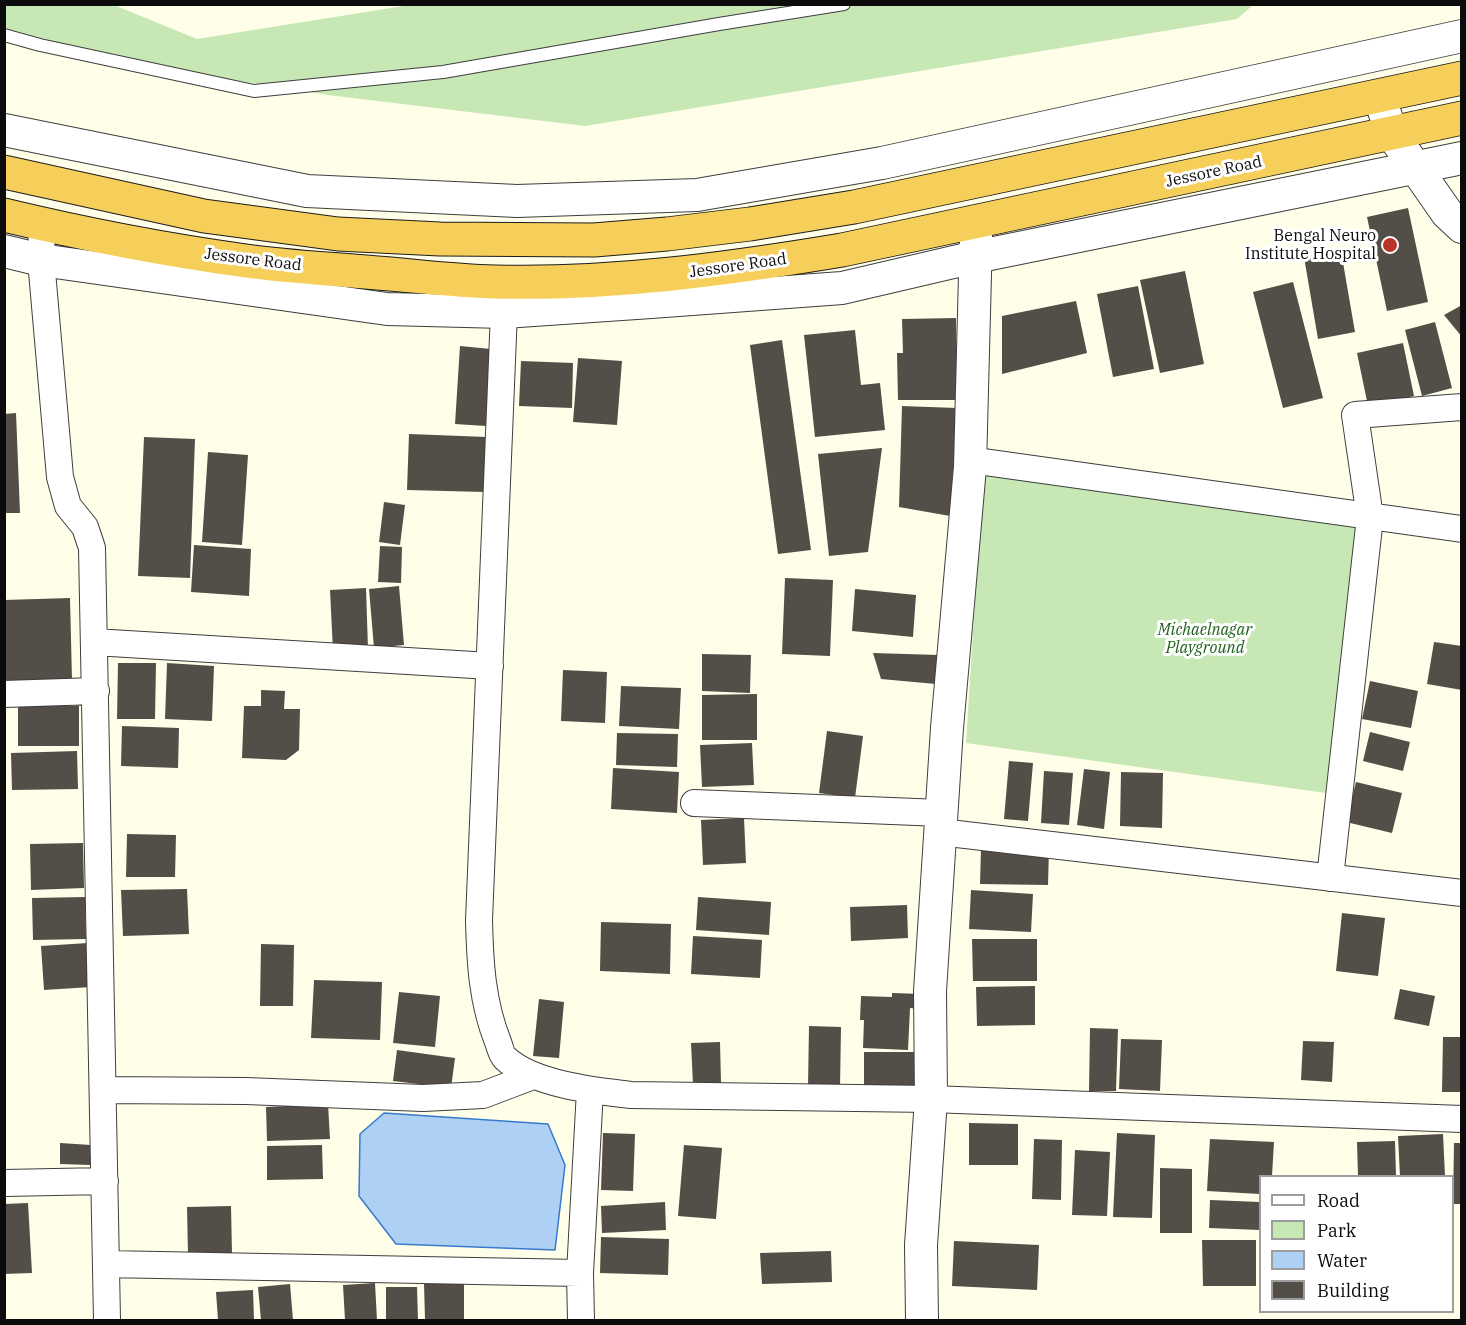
<!DOCTYPE html>
<style>
body{margin:0}
#map{position:relative;width:1466px;height:1325px;overflow:hidden;background:#fffee9;font-family:"IBM Plex Serif",serif}
canvas{display:block}
.frame{position:absolute;inset:0;border:6px solid #0b0b0b;pointer-events:none}
.legend{position:absolute;left:1259px;top:1175px;width:195px;height:138px;box-sizing:border-box;background:#fff;border:2px solid #9d9d9d;margin:0;padding:8px 10px;list-style:none;font-size:18px;color:#0b0b0b}
.legend li{display:flex;align-items:center;gap:12px;height:30px}
.legend b{width:30px;border:2px solid #9d9d9d}
</style>
<div id="map">
<canvas width="1466" height="1325"></canvas>
<div class="frame"></div>
<ul class="legend">
<li><b style="height:8px;background:#fff"></b>Road</li>
<li><b style="height:16px;background:#c7e8b4"></b>Park</li>
<li><b style="height:16px;background:#afd0f5"></b>Water</li>
<li><b style="height:16px;background:#544e48"></b>Building</li>
</ul>
</div>
<script>
const c = document.querySelector('canvas').getContext('2d');
c.lineJoin = 'round';
function fill(path, color) { c.fillStyle = color; c.fill(path, 'evenodd'); }
function stroke(path, color, width, dash) { c.strokeStyle = color; c.lineWidth = width; c.lineCap = dash ? 'butt' : 'round'; c.setLineDash(dash || []); c.stroke(path); }
function drawText(font, color, halo, rows, align = 'center') {
  c.font = font + ' "IBM Plex Serif",serif'; c.lineWidth = 6; c.setLineDash([]); c.textBaseline = 'middle'; c.strokeStyle = halo; c.fillStyle = color; for (const [text, x, y, turn = 0] of rows) {
    c.save(); c.translate(x, y); c.rotate((+turn || 0) * Math.PI / 180); c.textAlign = isNaN(turn) ? turn : align; if (halo) c.strokeText(text, 0, 0); c.fillText(text, 0, 0); c.restore();
  }
}
const green = new Path2D(`
 M416,4L1253,5L1237,19L585,126L328,95L137,65L5,28L4,5H114L197,39Z
 M983,472L1362,525L1326,793L966,743Z`);
const water = new Path2D(`
 M384,1113L548,1124L565,1165L555,1250L396,1244L359,1196L360,1134Z`);
const building = new Path2D(`
 M1408,208L1428,302L1387,311L1367,217Z
 M1341,251L1355,332L1318,339L1304,257Z
 M1185,271L1204,364L1160,373L1140,280Z
 M1293,282L1323,398L1283,408L1253,292Z
 M1138,286L1154,369L1113,377L1097,294Z
 M1076,301L1087,353L1002,374V316Z
 M1462,305V337L1444,315Z
 M956,318L957,400H898L897,353H903L902,319Z
 M1435,322L1452,388L1422,396L1405,330Z
 M855,330L861,385L880,383L885,430L815,437L804,335Z
 M782,340L811,550L778,554L750,345Z
 M1403,343L1414,396L1368,406L1357,353Z
 M460,346L491,349L486,426L455,424Z
 M578,358L622,361L617,425L573,422Z
 M521,361L573,363L572,408L519,406Z
 M902,406L957,408L950,516L899,507Z
 M16,413L20,513H4V414Z
 M409,434L487,437L485,492L407,490Z
 M144,437L195,439L190,578L138,576Z
 M882,448L868,552L829,556L818,454Z
 M208,452L248,455L242,545L202,542Z
 M384,502L405,505L400,545L379,542Z
 M194,545L251,549L249,596L191,592Z
 M380,546L402,547L401,583L378,582Z
 M785,578L833,580L830,656L782,654Z
 M399,586L404,645L374,648L369,589Z
 M366,588L368,649L333,651L330,590Z
 M855,589L916,595L913,637L852,631Z
 M70,598L72,680L6,682L4,600Z
 M1434,642L1462,646V690L1427,684Z
 M873,653L939,655L936,684L881,679Z
 M702,654L751,655L750,693L702,691Z
 M118,663H156L155,719H117Z
 M167,663L214,666L212,721L165,719Z
 M563,670L607,672L605,723L561,721Z
 M1370,681L1418,691L1411,728L1362,719Z
 M621,686L681,688L679,729L619,726Z
 M261,690L285,691L284,709H300L299,750L286,760L242,758L244,706H261Z
 M757,694V740H702V695Z
 M18,705L79,706V746H18Z
 M122,726L179,728L178,768L121,766Z
 M827,731L863,736L855,798L819,793Z
 M1370,732L1410,742L1403,771L1363,761Z
 M617,733L678,734L677,767L616,765Z
 M752,743L754,785L702,787L700,745Z
 M77,751L78,789L12,790L11,753Z
 M1009,761L1033,763L1028,821L1004,819Z
 M613,768L679,772L677,813L611,809Z
 M1084,769L1110,772L1104,829L1077,825Z
 M1044,771L1073,773L1069,825L1041,823Z
 M1121,772L1163,773L1162,828L1120,826Z
 M1356,782L1402,793L1392,833L1346,822Z
 M744,818L746,863L703,865L701,820Z
 M127,834L176,835L175,877H126Z
 M83,843L84,888L31,890L30,844Z
 M981,848L1049,849L1048,885L980,884Z
 M187,889L189,934L123,936L121,890Z
 M971,890L1033,894L1031,932L969,929Z
 M85,897L86,939L33,940L32,898Z
 M698,897L771,902L769,935L696,930Z
 M907,905L908,938L851,941L850,907Z
 M1342,913L1385,918L1378,976L1336,971Z
 M601,922L671,924L670,974L600,971Z
 M693,936L762,940L760,978L691,974Z
 M972,939H1037V981H973Z
 M88,943L91,987L44,990L41,946Z
 M261,944L294,945L293,1006H260Z
 M314,980L382,982L380,1040L311,1038Z
 M1035,986V1025L977,1026L976,987Z
 M1400,989L1435,996L1429,1026L1394,1019Z
 M399,992L440,996L435,1047L393,1043Z
 M892,993L922,994L921,1009L910,1008L908,1050L863,1048L864,1020H860L861,996L892,997Z
 M539,999L564,1002L559,1058L533,1056Z
 M809,1026L841,1027L840,1088L808,1087Z
 M1090,1028L1118,1029L1116,1091H1089Z
 M1443,1037H1462V1092H1442Z
 M1121,1039L1162,1040L1160,1091L1119,1089Z
 M1303,1041L1334,1042L1332,1082L1301,1080Z
 M720,1042L721,1083L693,1084L691,1043Z
 M397,1050L455,1058L451,1088L393,1081Z
 M864,1052H922L923,1095H864Z
 M328,1104L330,1139L267,1141L266,1107Z
 M969,1123L1018,1124V1165H969Z
 M603,1133L635,1134L633,1191L601,1190Z
 M1117,1133L1155,1135L1152,1218L1113,1217Z
 M1443,1134L1445,1176H1400L1398,1136Z
 M1034,1139L1062,1140L1061,1200L1032,1199Z
 M1210,1139L1274,1142L1272,1176H1260V1194L1207,1191Z
 M1395,1141L1396,1176H1358L1357,1142Z
 M60,1143L91,1145L90,1165L60,1164Z
 M1454,1143H1462V1204H1453Z
 M322,1145L323,1179L267,1180V1146Z
 M684,1145L722,1148L716,1219L678,1216Z
 M1075,1150L1110,1152L1107,1216L1072,1215Z
 M1160,1168L1192,1169V1233H1160Z
 M1210,1200L1260,1202V1230L1209,1228Z
 M665,1202L666,1230L602,1233L601,1206Z
 M28,1203L32,1273L4,1274V1204Z
 M231,1206L232,1254L188,1255L187,1207Z
 M601,1237L669,1239L668,1275L600,1273Z
 M1202,1240H1256V1286H1203Z
 M954,1241L1039,1245L1037,1290L952,1286Z
 M831,1251L832,1282L762,1284L760,1253Z
 M375,1283L377,1320H345L343,1285Z
 M424,1283H464V1320H425Z
 M290,1284L293,1320H261L258,1287Z
 M386,1287H417L418,1320H386Z
 M253,1290L254,1320H218L216,1292Z`);
const service = new Path2D(`
 M4,35L40,45L254,91L443,72L719,24L844,4`);
const minor = new Path2D(`
 M42,224L41,260L60,477L68,506L85,527L92,548L107,1320
 M504,312L479,920C480,962 482,1002 498,1042C500,1047 501,1054 505,1058C532,1084 595,1091 631,1095L931,1099L1462,1119
 M970,460L1462,529
 M94,642L490,666
 M4,694L96,691
 M694,803L941,813
 M940,832L1462,893
 M1330,878L1370,517L1355,415L1462,407
 M103,1090L246,1091L423,1098L483,1095L533,1076
 M4,1183L105,1181
 M106,1264L580,1273
 M581,1320L580,1273L590,1090`);
const tertiary = new Path2D(`
 M1379,96L1392,134L1447,213L1462,227
 M4,130L307,191L517,201L697,195L882,163L1462,36
 M4,251L41,260L387,309L504,312L651,302L842,288L975,257L1462,158
 M922,1320L921,1245L931,1099L930,991L947,728L970,467L976,236`);
const trunk = new Path2D(`
 M4,172L204,216L338,234L440,239L594,240L667,234L750,224L854,207L1462,78
 M4,215C83,234 166,250 246,261C289,267 333,269 377,273C416,276 455,281 494,282C611,285 728,269 842,250L1462,118`);
const markers = [
 [1390,245,8,"#b93425"]
];
const streetNames = [
 ["Jessore Road",1214,172,-12],
 ["Jessore Road",253,260,7],
 ["Jessore Road",738,266,-8]
];
const poiNames = [
 ["Bengal Neuro",1376,236],
 ["Institute Hospital",1376,254]
];
const parkNames = [
 ["Michaelnagar",1205,630],
 ["Playground",1205,648]
];
fill(green, '#c7e8b4');
fill(water, '#afd0f5');
stroke(water, '#377acc', 1.5);
fill(building, '#544e48');
stroke(service, '#3e3e3e', 14);
stroke(minor, '#3e3e3e', 28);
stroke(tertiary, '#3e3e3e', 34);
stroke(trunk, '#1c1c1c', 35);
stroke(service, '#fff', 12);
stroke(minor, '#fff', 26);
stroke(tertiary, '#fff', 32);
stroke(trunk, '#f6cf5a', 33);
for (const [x, y, r, color] of markers) { const dot = new Path2D(); dot.arc(x, y, r, 0, 2 * Math.PI); c.fillStyle = color; c.fill(dot); stroke(dot, '#fff', 2); }
drawText('16px', '#0b0b0b', '#fff', streetNames);
drawText('16px', '#0b0b0b', '#fff', poiNames, 'right');
drawText('italic 16px', '#21611d', '#fff', parkNames);
</script>
